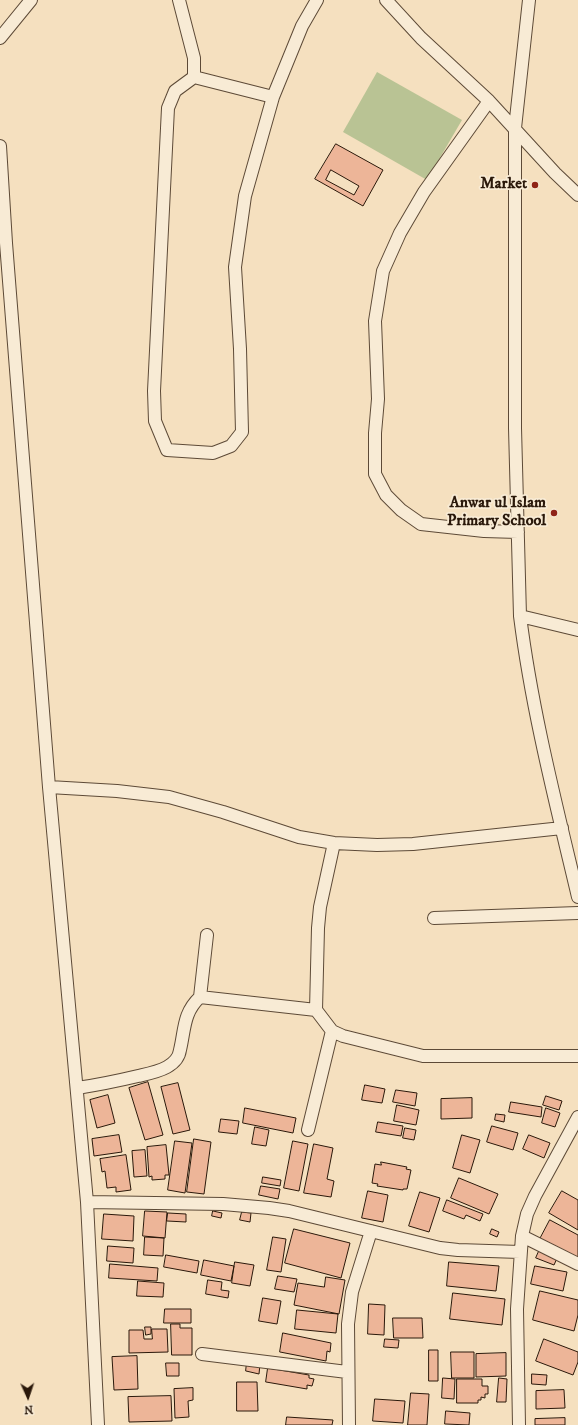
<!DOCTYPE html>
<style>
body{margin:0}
#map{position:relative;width:578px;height:1425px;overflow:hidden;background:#f5e0bf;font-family:"IM FELL DW Pica",serif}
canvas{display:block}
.north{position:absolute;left:8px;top:1377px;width:40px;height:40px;-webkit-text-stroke:3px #f8ebd5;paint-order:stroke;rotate:177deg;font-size:11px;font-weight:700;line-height:16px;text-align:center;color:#2a180a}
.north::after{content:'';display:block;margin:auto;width:14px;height:18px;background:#2a180a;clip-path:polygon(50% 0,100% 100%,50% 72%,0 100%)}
</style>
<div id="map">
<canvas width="578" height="1425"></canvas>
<div class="north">N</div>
</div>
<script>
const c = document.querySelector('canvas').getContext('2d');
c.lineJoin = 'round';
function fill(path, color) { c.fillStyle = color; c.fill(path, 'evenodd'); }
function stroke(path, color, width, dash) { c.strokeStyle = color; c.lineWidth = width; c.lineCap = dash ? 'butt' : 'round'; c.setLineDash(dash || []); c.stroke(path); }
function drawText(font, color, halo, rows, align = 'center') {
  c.font = font + ' "IM FELL DW Pica",serif'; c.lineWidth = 3.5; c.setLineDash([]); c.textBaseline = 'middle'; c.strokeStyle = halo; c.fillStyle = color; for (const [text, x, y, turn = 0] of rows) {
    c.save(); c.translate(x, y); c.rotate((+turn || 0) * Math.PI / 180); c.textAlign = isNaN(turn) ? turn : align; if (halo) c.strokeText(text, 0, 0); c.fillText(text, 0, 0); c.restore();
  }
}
const green = new Path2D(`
 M377,72L462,120L427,180L343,132Z`);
const building = new Path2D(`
 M336,144L383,170L363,206L315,179ZM331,170L359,186L354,195L326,180Z
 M148,1082L163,1135L145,1140L129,1088Z
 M178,1083L190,1130L173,1134L161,1087Z
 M365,1085L385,1089L382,1103L362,1100Z
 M396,1090L417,1093L415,1106L393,1102Z
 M108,1095L115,1123L97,1128L90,1100Z
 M546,1096L562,1101L559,1110L543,1105Z
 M472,1098V1118L441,1119V1099Z
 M511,1102L542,1107L541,1117L509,1112Z
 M397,1105L419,1110L416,1125L394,1121Z
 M245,1108L296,1118L293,1133L243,1123Z
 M546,1108L560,1113L555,1127L542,1123Z
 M496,1114L505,1115L504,1122L495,1120Z
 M221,1119L239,1121L237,1134L219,1132Z
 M378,1122L403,1126L401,1136L376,1132Z
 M492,1126L518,1133L513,1150L487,1142Z
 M255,1127L269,1130L266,1146L252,1144Z
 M405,1128L416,1130L414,1140L403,1138Z
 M119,1135L122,1152L94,1156L92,1139Z
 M462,1135L480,1140L470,1173L453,1168Z
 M529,1135L550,1143L544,1158L523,1149Z
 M194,1139L211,1142L204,1194L187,1192Z
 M175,1141L192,1143L185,1193L168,1190Z
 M293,1141L308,1144L299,1191L284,1188Z
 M314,1144L333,1148L327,1179L334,1181L331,1197L304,1193Z
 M166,1145L169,1175H165V1179L152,1180V1176L149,1177L147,1147Z
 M145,1150L147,1176L134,1177L132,1151Z
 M126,1155L131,1190L116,1192V1187L107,1188L105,1171L102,1172L100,1159Z
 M381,1162L407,1167L406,1169L411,1170L407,1189H403V1190L377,1186L378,1184L372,1183L375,1164L381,1165Z
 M263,1177L281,1180L280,1186L262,1183Z
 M459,1178L498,1194L489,1214L451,1198Z
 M261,1186L280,1189L278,1199L259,1195Z
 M368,1191L388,1195L383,1222L362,1218Z
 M562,1191L578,1200V1230L549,1213Z
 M420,1192L440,1198L429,1232L409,1226Z
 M447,1200L483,1214L480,1221L466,1215L464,1219L443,1211Z
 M145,1211L167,1212L165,1238L143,1236Z
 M213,1211L222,1213L221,1218L212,1216Z
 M242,1212L251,1213L250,1222L240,1220Z
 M168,1213L186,1214V1222L167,1221Z
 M104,1214L134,1216L133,1241L102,1239Z
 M550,1220L578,1235V1260L540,1239Z
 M294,1229L350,1243L341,1278L285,1263Z
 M492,1229L499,1232L497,1237L490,1234Z
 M145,1237L164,1238L163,1256L144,1255Z
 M273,1237L286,1239L281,1272L267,1270Z
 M108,1246L134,1248L133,1263L107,1261Z
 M540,1249L558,1256L554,1265L536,1258Z
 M166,1255L199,1261L197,1273L164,1267Z
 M204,1260L234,1266L231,1281L201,1275Z
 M235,1262L254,1265L250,1286L232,1283Z
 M449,1262L499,1266L496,1291L447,1286Z
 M110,1264L158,1268L157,1281L109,1278Z
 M535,1266L567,1272L563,1291L531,1284Z
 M278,1276L297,1279L294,1292L275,1289Z
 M326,1277L345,1280L339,1314L294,1305L298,1283L324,1287Z
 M208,1280L222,1282L221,1290L229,1291L228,1298L206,1294Z
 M138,1281L164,1283L163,1297L137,1296Z
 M540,1291L578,1300V1315L574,1331L533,1320Z
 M453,1293L505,1299L502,1325L450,1319Z
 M263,1298L281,1301L277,1324L259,1321Z
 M369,1304L385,1305L384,1335L368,1334Z
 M165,1309H191V1323H164Z
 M297,1310L338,1314L336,1333L295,1329Z
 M393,1318H422L423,1338H394Z
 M171,1324H180V1328H192V1355H172Z
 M145,1327H151V1334L146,1335Z
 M152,1329H167L168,1352L129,1353V1330H143L144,1339H152Z
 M283,1333L331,1343L330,1352L327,1351L326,1361L280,1352Z
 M385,1339L399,1340L398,1348L384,1347Z
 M544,1339L578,1352V1362L573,1375L536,1361Z
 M429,1350H438V1381H429Z
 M451,1352H474V1378H452Z
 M506,1353V1376L476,1377V1354Z
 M137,1356L138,1389L114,1390L112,1357Z
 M247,1362L260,1364L259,1374L246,1371Z
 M166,1363H179V1376H167Z
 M268,1368L309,1375V1378L314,1379L312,1386L307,1385V1389L266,1382Z
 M532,1374L547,1375L546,1385L532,1384Z
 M443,1378L455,1379L454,1399L442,1398Z
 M499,1378L507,1379L506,1402H497Z
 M457,1379H482V1386H488V1394H485V1398L481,1397V1400H478V1403H457Z
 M237,1382H257L258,1411H237Z
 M193,1388V1400L188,1401L189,1417L175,1418L174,1389Z
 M564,1390L565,1408L536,1409V1391Z
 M411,1393L429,1394L427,1425H408Z
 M171,1396L172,1421L129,1422L128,1397Z
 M375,1399L405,1401L403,1423L373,1421Z
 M446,1411L470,1413L469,1425L445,1424Z
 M287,1417L333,1420L332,1425H286Z
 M565,1418V1425H535V1419Z`);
const minor = new Path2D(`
 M179,0L194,58V77L175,91L168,108L154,391L155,421L167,450L213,453L231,446L242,432L240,349L235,267L245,196L273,97L302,26L317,0
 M386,0L421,38L489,101L555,173L578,195
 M529,0L515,128V428L520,616C532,711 556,804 578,897
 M0,38L31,0
 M194,77L273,97
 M489,101L424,192L400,233L383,271L375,321L378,399L375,433V474L386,495L401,510L421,524L484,531L518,532
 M0,146L6,243L49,787L87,1202L98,1425
 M520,616L578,630
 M49,787L117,791L169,797L223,812L299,837L334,843L377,845L413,844L562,828
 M434,918L578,913
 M200,997L207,935
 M316,1010L318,928L320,907L334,843
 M77,1088C97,1085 117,1081 138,1076C147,1074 158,1072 167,1067C174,1063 179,1058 180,1050C185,1029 183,1013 200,997L316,1010L332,1031L343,1036L423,1056H578
 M308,1130L332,1031
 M87,1202L223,1204L269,1208L289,1211L440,1248L458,1250L520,1252
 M522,1236L578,1264
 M202,1354L347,1372
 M349,1425L348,1324L352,1292L371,1231
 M519,1425L517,1309L522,1236L527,1214L535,1196L578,1117`);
const markers = [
 [535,185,4,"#8f2418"],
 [554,513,4,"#8f2418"]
];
const poiNames = [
 ["Market",527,185],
 ["Anwar ul Islam",546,504],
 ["Primary School",546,522]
];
fill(green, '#b9c394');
fill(building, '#edb598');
stroke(building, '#2a180a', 1);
stroke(minor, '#5d4a37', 14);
stroke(minor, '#f8ebd5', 12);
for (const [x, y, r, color] of markers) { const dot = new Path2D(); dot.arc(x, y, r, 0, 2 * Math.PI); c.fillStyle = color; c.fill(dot); stroke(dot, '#f8ebd5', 1.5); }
drawText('bold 16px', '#2a180a', '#f8ebd5', poiNames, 'right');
</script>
